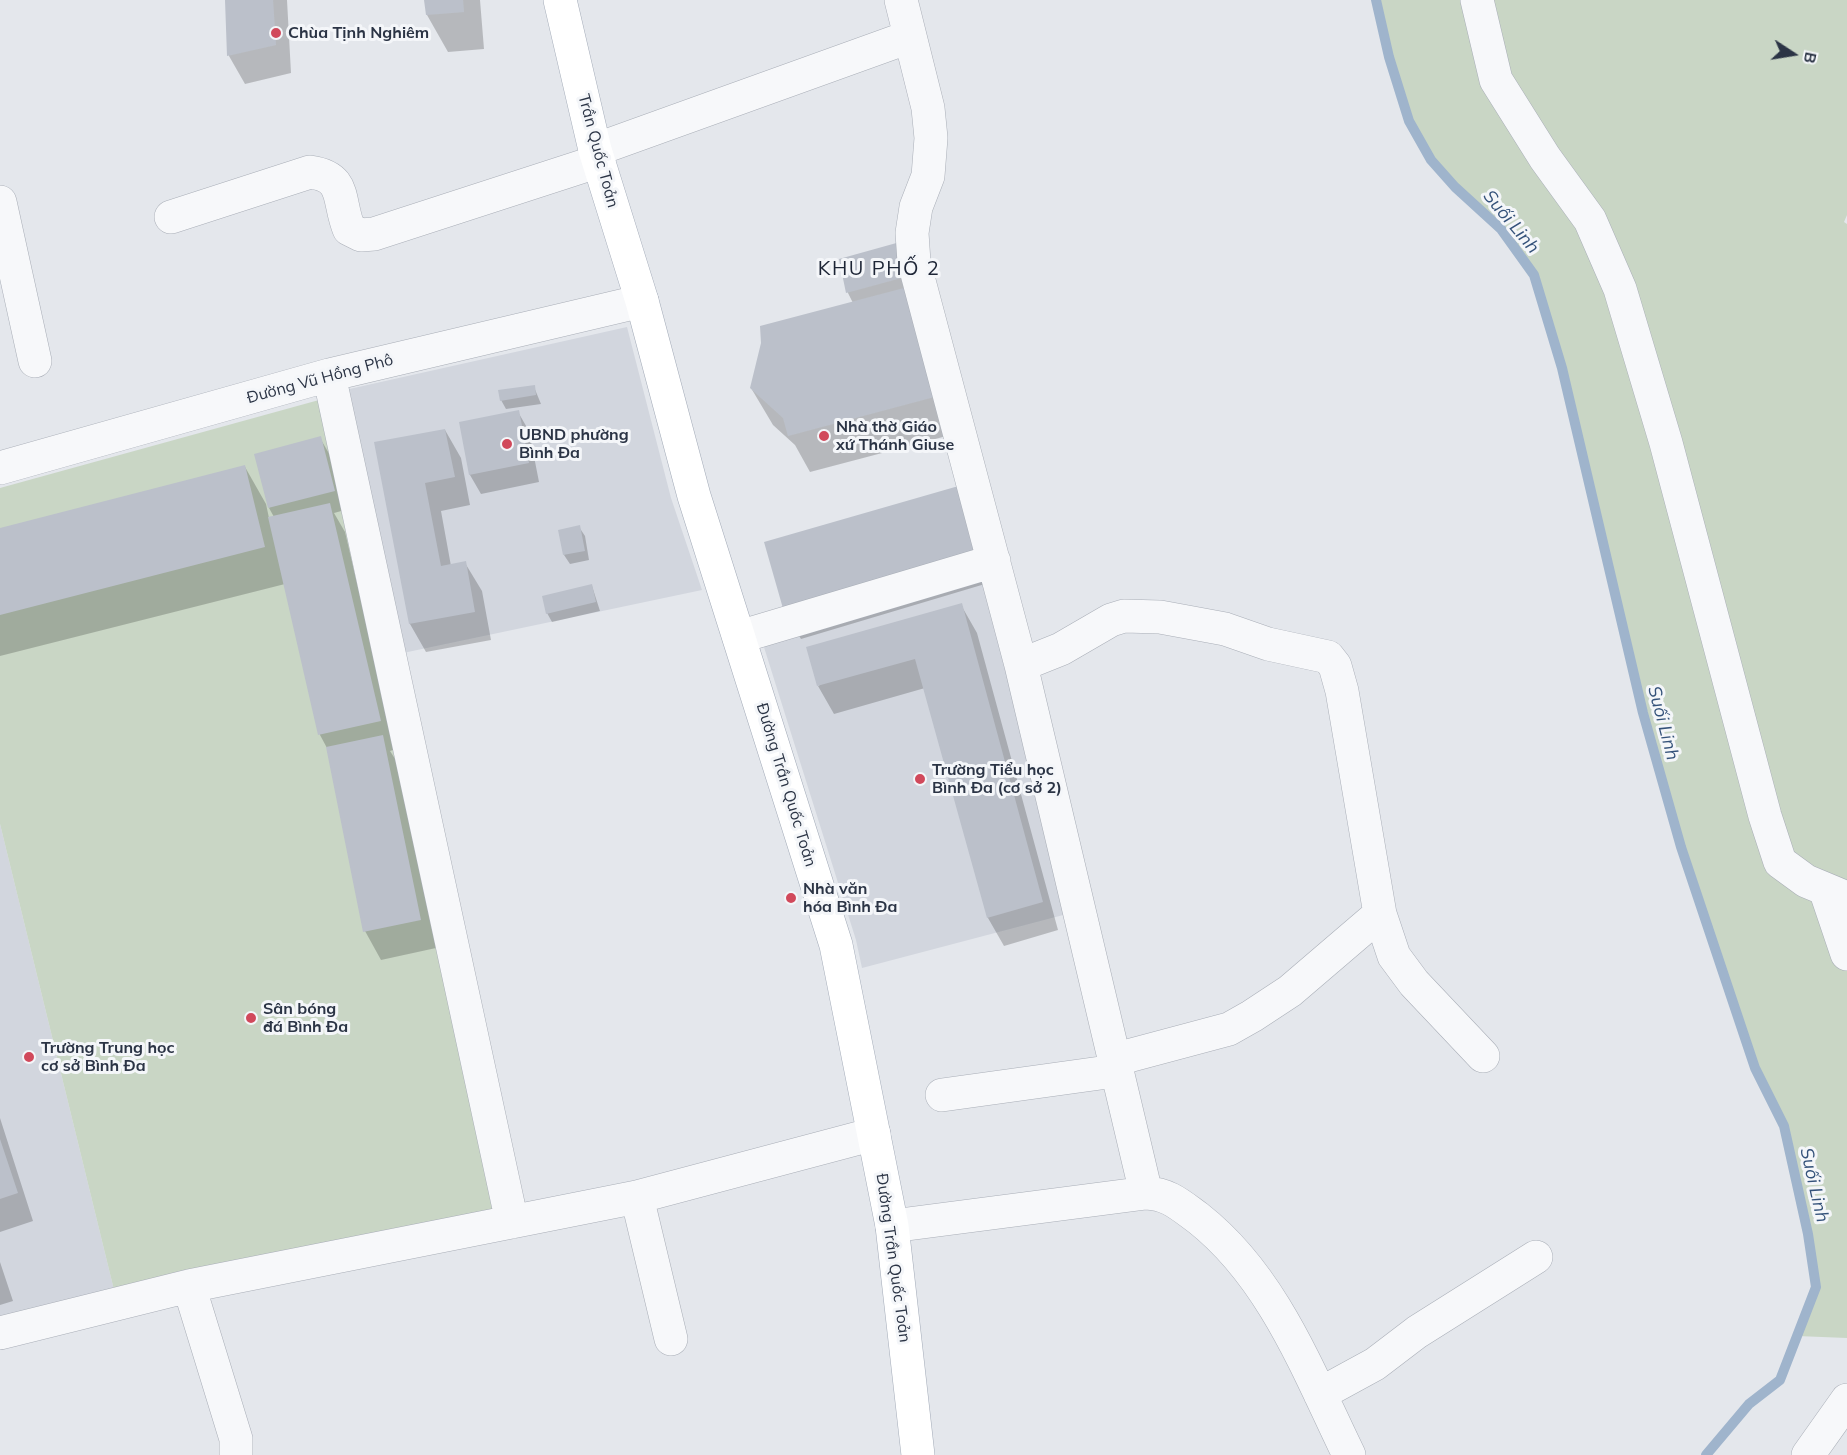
<!DOCTYPE html>
<meta charset="utf-8">
<style>
body{margin:0}
#map{position:relative;width:1847px;height:1455px;overflow:hidden;background:#e4e7ec;font-family:Mulish,sans-serif}
canvas{display:block}
.north{position:absolute;left:1763px;top:24px;width:60px;height:60px;-webkit-text-stroke:4px #f4f6f9;paint-order:stroke;rotate:102deg;font-size:16px;font-weight:700;line-height:24px;text-align:center;color:#2b3445}
.north::after{content:'';display:block;margin:auto;width:21px;height:27px;background:#2b3445;clip-path:polygon(50% 0,100% 100%,50% 72%,0 100%)}
</style>
<div id="map">
<canvas width="1847" height="1455"></canvas>
<div class="north">B</div>
</div>
<script>
const c = document.querySelector('canvas').getContext('2d');
c.lineJoin = 'round';
function fill(path, color) { c.fillStyle = color; c.fill(path, 'evenodd'); }
function stroke(path, color, width, dash) { c.strokeStyle = color; c.lineWidth = width; c.lineCap = dash ? 'butt' : 'round'; c.setLineDash(dash || []); c.stroke(path); }
function drawText(font, color, halo, rows, align = 'center') {
  c.font = font + ' Mulish,sans-serif'; c.lineWidth = 6; c.setLineDash([]); c.textBaseline = 'middle'; c.strokeStyle = halo; c.fillStyle = color; for (const [text, x, y, turn = 0] of rows) {
    c.save(); c.translate(x, y); c.rotate((+turn || 0) * Math.PI / 180); c.textAlign = isNaN(turn) ? turn : align; if (halo) c.strokeText(text, 0, 0); c.fillText(text, 0, 0); c.restore();
  }
}
const built = new Path2D(`
 M627,327L671,498L702,590L403,653L345,390Z
 M985,577L1067,914L862,968L856,940L763,644Z
 M0,824L114,1290L0,1319Z`);
const green = new Path2D(`
 M1376,0H1847V215L1844,222L1847,224V1338L1797,1336L1816,1287L1808,1234L1784,1126L1755,1068L1681,847L1643,713L1591,492L1534,275L1501,229L1455,187L1431,160L1409,121L1389,57Z
 M319,400L498,1211L114,1290L0,824V488Z`);
const shadow = new Path2D(`
 M226,0H287L291,73L245,84L229,56Z
 M426,0H480L484,49L448,52L427,15Z
 M840,260L920,280L958,433L810,472L795,445L773,425L751,388L853,303L848,293Z
 M534,387L541,404L506,409L501,400Z
 M518,412L529,431L539,482L481,494L470,475L461,423Z
 M445,430L461,458L470,505L441,511L451,566L465,563L482,591L491,640L426,652L410,624L376,443Z
 M320,438L331,457L345,510L334,513L345,532L396,749L390,751L399,765L436,948L381,960L365,931L327,748L320,735L285,584L0,656V530L245,467L266,504L269,518L274,517L269,508Z
 M961,486L995,581L801,639L785,611Z
 M579,527L585,536L589,560L570,564L564,555Z
 M592,586L600,611L552,622L547,613Z
 M961,605L977,633L1058,930L1004,946L988,918L925,688L834,714L818,686Z
 M0,1118L33,1221L0,1232Z
 M0,1262L13,1301L0,1305Z`);
const stream = new Path2D(`
 M1376,0L1389,57L1409,121L1431,160L1455,187L1501,229L1534,275L1562,368L1643,713L1681,847L1755,1068L1784,1126L1808,1234L1816,1287L1780,1380L1749,1404L1706,1455`);
const building = new Path2D(`
 M225,0H273L276,45L227,56Z
 M424,0H463L464,12L426,15Z
 M900,242L905,277L846,293L839,259Z
 M908,287L938,396L788,436L783,418L750,388L761,343L760,326Z
 M535,385L536,395L500,401L498,390Z
 M519,410L529,463L469,475L459,422Z
 M445,429L455,477L425,483L441,566L466,561L475,612L409,624L374,442Z
 M321,436L335,491L268,508L254,454Z
 M245,465L265,547L0,615V528Z
 M962,485L980,552L784,612L764,542Z
 M330,503L381,721L318,735L268,517Z
 M580,525L585,551L563,555L558,530Z
 M592,584L596,602L546,614L542,596Z
 M962,603L1043,902L987,918L915,659L817,686L806,647Z
 M383,735L421,920L363,932L326,747Z
 M0,1139L18,1193L0,1199Z`);
const minor = new Path2D(`
 M1477,0L1496,80L1545,158L1590,220L1620,289L1666,443L1765,816L1780,862L1806,881L1847,898
 M595,150L909,37
 M0,202L35,361
 M171,217L310,172C347,177 337,199 349,229L361,235L374,234L599,161
 M329,375L512,1222
 M0,468L329,375L642,301
 M739,637L994,561
 M1021,665L1061,649L1111,620L1124,616L1160,617L1225,629L1268,644L1328,657L1335,666L1342,691L1380,914L1290,991L1252,1016L1229,1029L1113,1060
 M1825,889L1847,954
 M1380,914L1394,956L1414,983L1483,1056
 M942,1095L1115,1071
 M1146,1193C1169,1194 1180,1205 1198,1218C1273,1277 1308,1371 1349,1455
 M637,1197L671,1339
 M892,1226L1146,1193L1021,665L914,262L912,233L916,207L928,176L931,138L928,108L901,0
 M189,1286L236,1439V1455
 M0,1333L189,1286L637,1197L874,1134
 M1320,1394L1375,1364L1417,1332L1536,1257
 M1808,1455L1847,1400`);
const major = new Path2D(`
 M560,0L595,150L642,301L694,496L836,945L892,1226L918,1455`);
const markers = [
 [276,33,6,"#d1495b"],
 [824,436,6,"#d1495b"],
 [507,444,6,"#d1495b"],
 [920,779,6,"#d1495b"],
 [791,898,6,"#d1495b"],
 [251,1018,6,"#d1495b"],
 [29,1057,6,"#d1495b"]
];
const poiNames = [
 ["Chùa Tịnh Nghiêm",288,33],
 ["Nhà thờ Giáo",836,427],
 ["xứ Thánh Giuse",836,445],
 ["UBND phường",519,435],
 ["Bình Đa",519,453],
 ["Trường Tiểu học",932,770],
 ["Bình Đa (cơ sở 2)",932,788],
 ["Nhà văn",803,889],
 ["hóa Bình Đa",803,907],
 ["Sân bóng",263,1009],
 ["đá Bình Đa",263,1027],
 ["Trường Trung học",41,1048],
 ["cơ sở Bình Đa",41,1066]
];
const streetNames = [
 ["Trần Quốc Toản",598,151,75],
 ["Đường Vũ Hồng Phô",320,379,-15],
 ["Đường Trần Quốc Toản",786,785,73],
 ["Đường Trần Quốc Toản",893,1258,82]
];
const waterNames = [
 ["Suối Linh",1511,222,50],
 ["Suối Linh",1663,723,75],
 ["Suối Linh",1814,1185,77]
];
const quarterNames = [
 ["KHU PHỐ 2",879,269]
];
fill(built, '#d2d6de');
fill(green, '#c9d6c5');
fill(shadow, '#0003');
stroke(stream, '#9fb4cc', 10);
fill(building, '#bbc0ca');
stroke(minor, '#a9aeb7', 34);
stroke(major, '#a3abb8', 34);
stroke(minor, '#f7f8fa', 33);
stroke(major, '#fff', 33);
for (const [x, y, r, color] of markers) { const dot = new Path2D(); dot.arc(x, y, r, 0, 2 * Math.PI); c.fillStyle = color; c.fill(dot); stroke(dot, '#f4f6f9', 2); }
drawText('bold 16px', '#2b3445', '#f4f6f9', poiNames, 'left');
drawText('16px', '#2b3445', '#f4f6f9', streetNames);
drawText('italic 18px', '#34527a', '#f4f6f9', waterNames);
c.letterSpacing = '1.5px';
drawText('20px', '#1d2536', '#f4f6f9', quarterNames);
c.letterSpacing = '0px';
</script>
